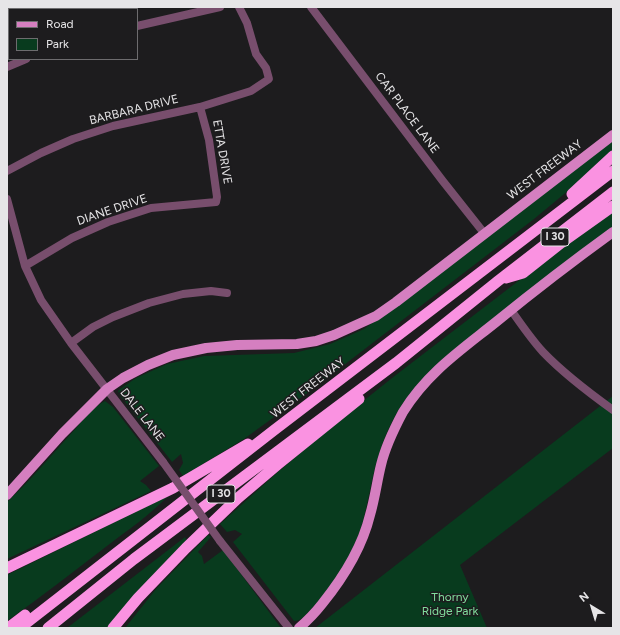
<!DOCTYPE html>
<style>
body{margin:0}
#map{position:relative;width:620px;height:635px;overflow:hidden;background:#1d1c1e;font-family:Figtree,sans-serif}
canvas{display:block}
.frame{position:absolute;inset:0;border:8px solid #e6e5e7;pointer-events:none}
.legend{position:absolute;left:8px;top:8px;width:130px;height:52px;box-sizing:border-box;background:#1d1c1e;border:1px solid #6d6c6e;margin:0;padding:5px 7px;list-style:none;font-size:12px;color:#e6e5e7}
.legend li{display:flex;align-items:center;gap:8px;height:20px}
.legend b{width:20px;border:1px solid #6d6c6e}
.north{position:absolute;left:572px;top:587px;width:40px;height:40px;-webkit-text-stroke:3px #1d1c1e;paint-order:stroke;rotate:322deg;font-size:11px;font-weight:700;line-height:16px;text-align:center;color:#e6e5e7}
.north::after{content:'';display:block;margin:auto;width:14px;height:18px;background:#e6e5e7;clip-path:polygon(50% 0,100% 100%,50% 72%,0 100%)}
</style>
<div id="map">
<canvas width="620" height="635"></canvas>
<div class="frame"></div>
<ul class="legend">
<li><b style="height:5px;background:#d57fc0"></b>Road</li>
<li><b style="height:11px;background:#083b1e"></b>Park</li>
</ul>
<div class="north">N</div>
</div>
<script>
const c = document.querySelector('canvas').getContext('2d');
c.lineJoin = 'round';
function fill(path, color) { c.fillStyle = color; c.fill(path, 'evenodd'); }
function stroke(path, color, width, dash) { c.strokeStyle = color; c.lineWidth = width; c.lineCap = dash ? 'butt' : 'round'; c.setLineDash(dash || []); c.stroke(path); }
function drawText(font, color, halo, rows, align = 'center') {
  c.font = font + ' Figtree,sans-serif'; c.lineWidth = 3; c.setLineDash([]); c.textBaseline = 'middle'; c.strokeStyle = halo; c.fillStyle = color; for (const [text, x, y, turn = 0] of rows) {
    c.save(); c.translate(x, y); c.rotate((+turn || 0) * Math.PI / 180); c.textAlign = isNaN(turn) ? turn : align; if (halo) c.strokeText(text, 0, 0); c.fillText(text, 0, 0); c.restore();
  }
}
const green = new Path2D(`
 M613,139V151L581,180L534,219L314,388L244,439L183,476L179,470L183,463L181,454L172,462L119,394L118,391L120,389L136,378L167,364L204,356L294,353L330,344L364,329L386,313Z
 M613,210V227L446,356C424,375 405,396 392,422C385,435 380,450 376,464C371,483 368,502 363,521C355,550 334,586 313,607C307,613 302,621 294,621L233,542L242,534L235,530L227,532L220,524L279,471L342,418L392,378L586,229Z
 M613,396V448L460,565L487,628H315Z
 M105,401L113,407L159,466L140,481L146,485L151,491L7,559V502C29,482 48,459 68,437C79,426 91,408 105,401Z
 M168,496C150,515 128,530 107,546C74,571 41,597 7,621V575Z
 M208,535L211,537L198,552L202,556L204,564L223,550L281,628H125L156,589Z
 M185,537L187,541L132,598L108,628H67Z`);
const minor = new Path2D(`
 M311,7L442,180L484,233
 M137,26L220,7
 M7,67L26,59
 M7,171L41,153L73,139L113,126L200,107L251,91L269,79L266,68L256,54L247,23L239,7
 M7,199L25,266L41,300L71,343L163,462
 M25,266L72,238L108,222L151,208L216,202L217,197L209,140L200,107
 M511,310C521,324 531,339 543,352C564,374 588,392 613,410
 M71,343L93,327L113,317L149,303L183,294L211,291L227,293
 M220,541L289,628`);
const major = new Path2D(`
 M7,495L62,434L107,389L123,378L148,365L173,355L206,348L237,345L297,344L316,341L334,335L376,316L396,302L613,135
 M299,628C307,621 315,613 322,604C343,578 362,548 370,515C375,498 377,481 381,465C385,448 395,427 403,412C427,373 461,350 496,322C534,291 573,261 613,232`);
const highway = new Path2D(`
 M572,194L613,156
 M506,278L523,273L561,243L613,206
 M7,568L173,488L248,444
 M8,628L25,615
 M20,628L273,431L613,171
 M48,628L134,559L396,363L498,281L613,192
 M113,628L138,598L186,548L238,498L277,465L359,399`);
const minorBridge = new Path2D(`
 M163,462L220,541`);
const shields = [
 [555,237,28],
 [221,494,28]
];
const shieldNames = [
 ["I 30",555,237],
 ["I 30",221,494]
];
const streetNames = [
 ["BARBARA DRIVE",134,110,-14],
 ["CAR PLACE LANE",407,113,53],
 ["ETTA DRIVE",222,152,80],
 ["WEST FREEWAY",545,170,-37],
 ["DIANE DRIVE",112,210,-19],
 ["WEST FREEWAY",308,388,-38],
 ["DALE LANE",142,415,52]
];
const parkNames = [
 ["Thorny",450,597],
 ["Ridge Park",450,611]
];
fill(green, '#083b1e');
stroke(minor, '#784e6d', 8);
stroke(major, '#d57fc0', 10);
stroke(highway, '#fa92e1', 11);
stroke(minorBridge, '#784e6d', 8);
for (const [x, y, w] of shields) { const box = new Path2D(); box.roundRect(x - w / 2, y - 9, w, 18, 3); c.fillStyle = '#1d1c1e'; c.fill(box); stroke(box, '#e6e5e7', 1); }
drawText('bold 11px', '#e6e5e7', null, shieldNames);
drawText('12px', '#e6e5e7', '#1d1c1e', streetNames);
drawText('12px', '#80de9d', '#1d1c1e', parkNames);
</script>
